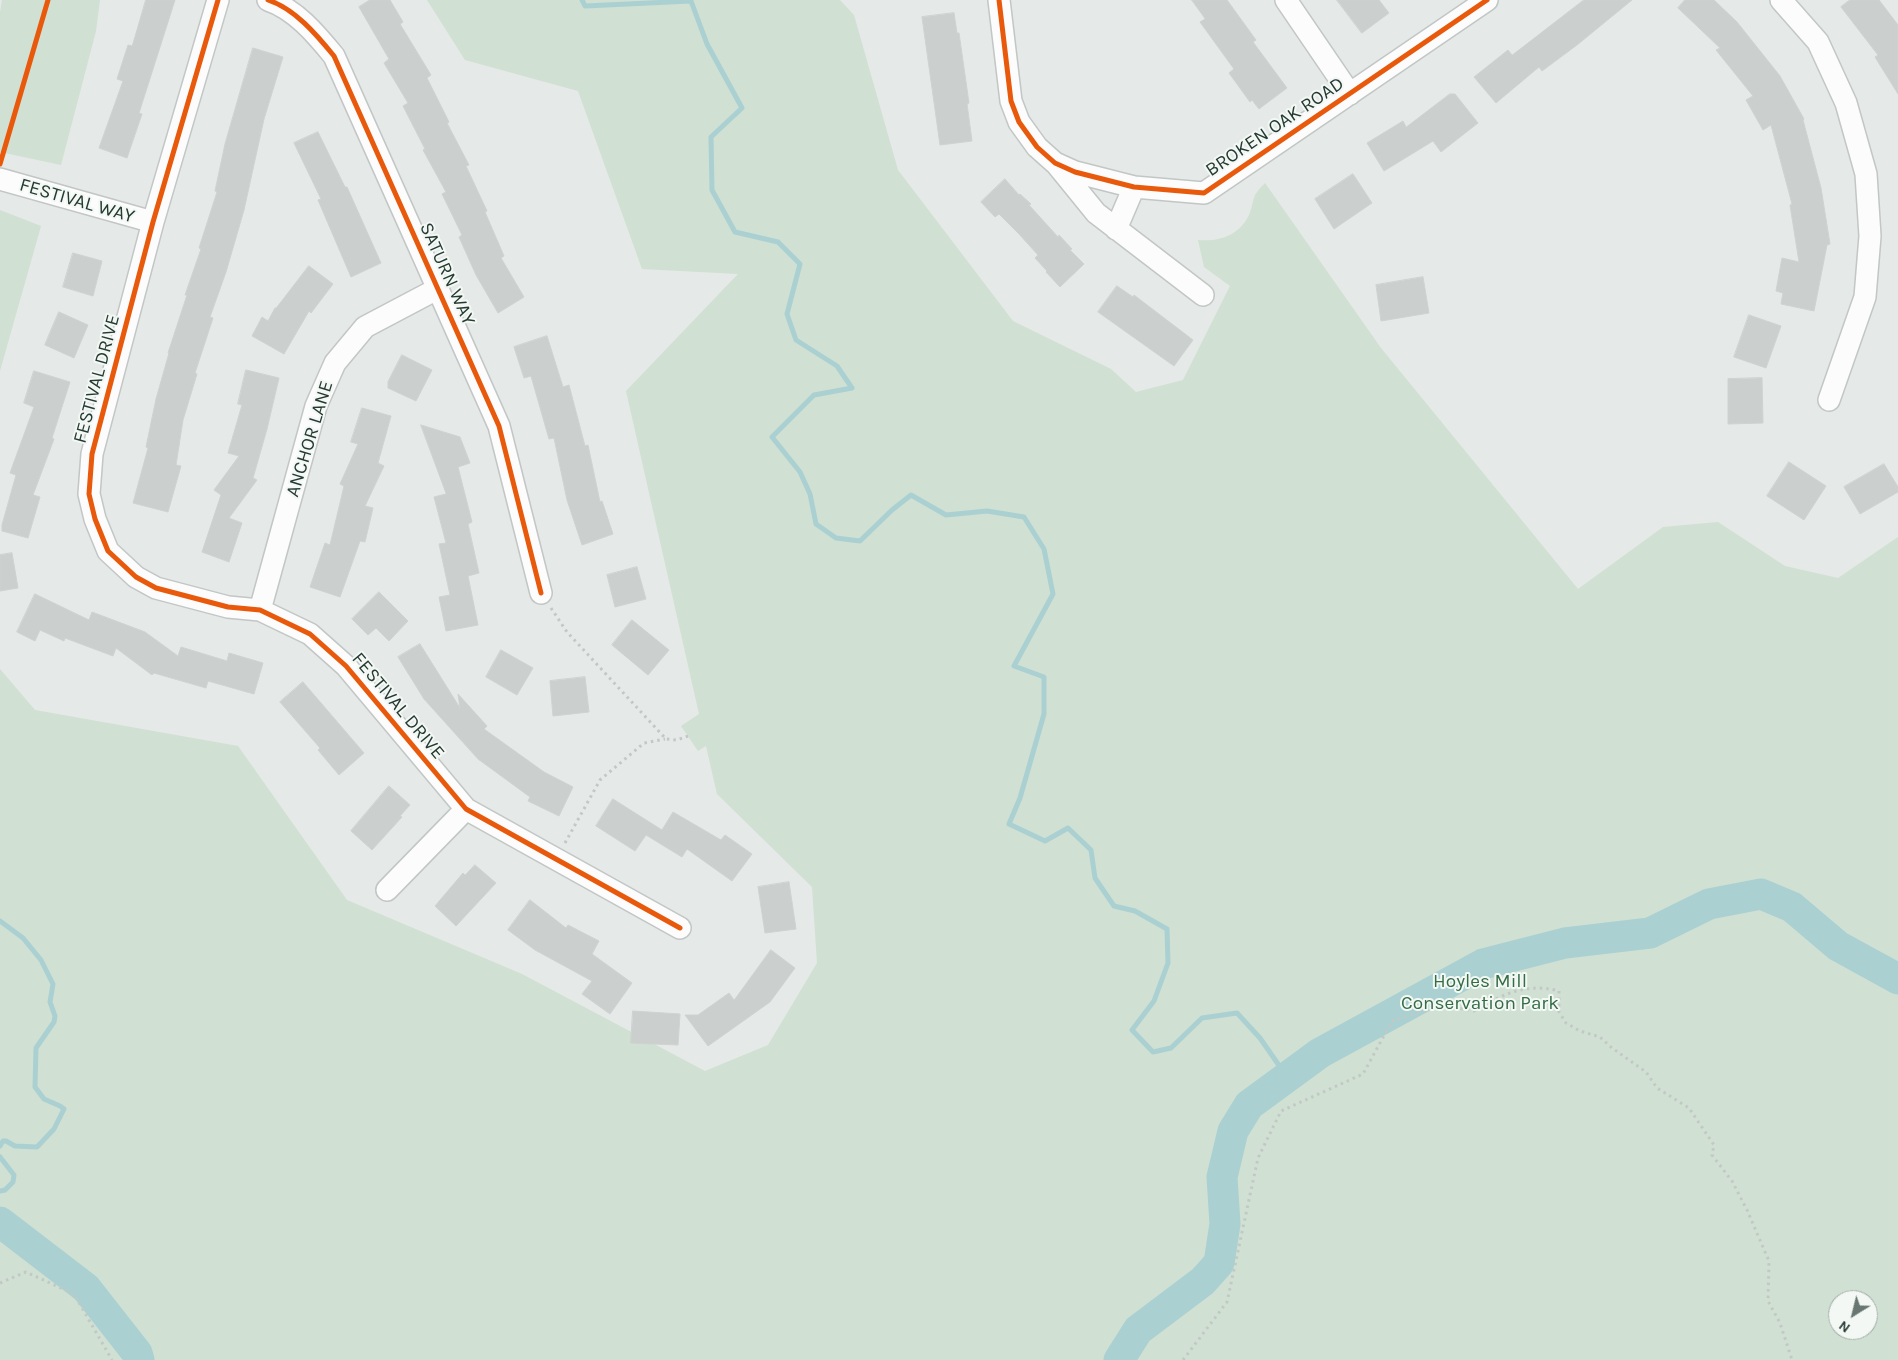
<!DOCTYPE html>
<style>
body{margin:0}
#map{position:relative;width:1898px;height:1360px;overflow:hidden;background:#e5e9e7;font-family:Karla,sans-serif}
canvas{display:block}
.north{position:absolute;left:1828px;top:1290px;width:50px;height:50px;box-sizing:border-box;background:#f3f8f5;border:1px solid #a1aca7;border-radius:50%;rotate:216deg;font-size:14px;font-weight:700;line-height:20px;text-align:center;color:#253a32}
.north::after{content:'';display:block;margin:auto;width:18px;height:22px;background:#687771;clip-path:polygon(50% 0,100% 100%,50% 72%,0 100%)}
</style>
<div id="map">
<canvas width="1898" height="1360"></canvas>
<div class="north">N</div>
</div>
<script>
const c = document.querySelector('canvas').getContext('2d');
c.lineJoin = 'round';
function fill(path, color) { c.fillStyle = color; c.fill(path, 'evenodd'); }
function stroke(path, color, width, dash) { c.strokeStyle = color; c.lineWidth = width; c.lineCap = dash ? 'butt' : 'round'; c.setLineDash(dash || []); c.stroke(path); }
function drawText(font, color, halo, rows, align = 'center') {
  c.font = font + ' Karla,sans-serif'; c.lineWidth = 4; c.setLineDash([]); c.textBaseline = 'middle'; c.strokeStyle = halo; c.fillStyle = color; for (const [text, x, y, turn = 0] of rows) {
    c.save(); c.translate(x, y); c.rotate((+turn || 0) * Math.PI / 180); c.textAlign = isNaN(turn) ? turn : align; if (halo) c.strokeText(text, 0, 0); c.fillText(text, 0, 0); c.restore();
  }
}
const green = new Path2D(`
 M2,0H100L96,31L61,165L0,152V12Z
 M427,0H840L854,15L898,170L1013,321L1111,369L1136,392L1183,380L1230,286L1204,267L1198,240C1218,242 1238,236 1248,217C1252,210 1252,202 1255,195C1258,190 1262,186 1265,183L1381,348L1578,589L1663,527L1718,522L1785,566L1838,578L1898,537V1360H0V669L35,710L238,746L347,900L522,974L705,1071L768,1045L817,963L812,887L717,794L706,746L698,751L681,726L699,714L626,391L738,274L642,269L578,91L465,60ZM1838,1300H1868V1330H1838Z
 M0,210L41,226L0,371Z`);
const stream = new Path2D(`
 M582,0L585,6L691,1L707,44L742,108L711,137L712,190L735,232L778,242L800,264L787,314L796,340L837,366L852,388L814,395L772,437L800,472L810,494L816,524L836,538L860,541L892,510L911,495L946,515L987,511L1024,517L1044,549L1053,594L1014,666L1044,677V714L1020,798L1009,824L1045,841L1068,828L1091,850L1095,878L1114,906L1135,911L1167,929L1168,963L1154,1001L1132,1030L1153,1052L1171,1048L1202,1018L1237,1013L1260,1038L1287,1077
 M0,921L23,938L41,960L53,984L50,1002L55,1016L54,1022L36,1048L35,1087L44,1099L60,1106L64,1109L54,1129L37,1147L15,1146L6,1141H3L0,1146
 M0,1157L14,1175L13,1182L5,1190L0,1191`);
const river = new Path2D(`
 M0,1222L86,1288L137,1353L139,1360
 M1119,1360L1138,1330L1203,1281L1219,1263L1225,1224L1222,1177L1233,1131L1249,1105L1320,1053L1483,964L1565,943L1650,933L1709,904L1761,894L1792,907L1838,946L1898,979`);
const building = new Path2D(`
 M146,0H175L139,113L142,114L127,158L99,148L123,81L117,79L128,45L132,46Z
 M370,0H390L403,22L400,24L431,75L427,78L449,122L447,123L469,165L466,166L487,211L485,212L504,256L501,258L524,297L498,313L476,275L459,237L462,235L442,194L446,192L423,150L425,149L403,106L408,103L384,63L389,59L359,7Z
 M1192,0H1227L1256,40L1253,42L1287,88L1259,109L1252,100L1250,102L1229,73L1234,69L1200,22L1205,19Z
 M1337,0H1379L1389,13L1362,33Z
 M1584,0H1632L1577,45L1542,71L1539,67L1496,103L1474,77L1508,50L1512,55Z
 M1685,0H1714L1737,22L1780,76L1804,119L1803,120L1821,188L1830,244L1827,245L1814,311L1781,304L1783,293L1776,291L1782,258L1799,262L1790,205L1792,204L1771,125L1763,130L1746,100L1753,96L1716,50L1720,48L1678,8Z
 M1850,0H1879L1898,25V94L1875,57L1878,55L1841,7Z
 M954,13L957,33H959L969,103L967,104L972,141L940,145L922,17Z
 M253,48L283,57L264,119L244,210L226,272L210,317L213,318L195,373L197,374L183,420L176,465L181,466L168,512L133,503L148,448L146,447L156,399L169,353H168L187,295H185L201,249L199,248L217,192L215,191L225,144Z
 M1450,94H1455L1478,123L1441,152L1433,141L1384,171L1367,143L1403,121L1406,127Z
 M318,132L345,187H347L381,263L351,277L318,200L321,199L294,143Z
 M1353,174L1372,203L1334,229L1315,199Z
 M1005,179L1019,195L1020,194L1031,204L1029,205L1058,237L1059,235L1072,249L1070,250L1084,264L1060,287L1046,272L1047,271L1035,258L1038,255L1019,234L999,214L995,217L981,202Z
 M73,253L102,261L93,296L63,287Z
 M309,266L333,284L311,313L309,311L284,354L252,336L262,317L268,321L275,308H276Z
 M1423,277L1429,313L1381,321L1376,285Z
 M1117,286L1133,297L1134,295L1193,340L1174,366L1098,312Z
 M59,312L88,325L74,358L45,345Z
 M1749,315L1781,326L1766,368L1734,357Z
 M547,336L563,387L569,385L585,446L588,445L600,502L602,501L613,534L582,545L567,500L554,438L549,439L531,376L524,378L514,347Z
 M402,355L432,370L416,401L388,388V382Z
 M246,370L279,378L267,429L253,478L257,480L229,518L242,523L229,562L202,552L221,495L214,490L239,456L228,453L242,405L238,404Z
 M34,371L70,382L52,438L54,439L33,495L40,497L28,538L2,531V525L16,475L10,473L34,407L24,403Z
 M1762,378L1763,423L1728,424V379Z
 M362,408L391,416L378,463L384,466L365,506L373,508L365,542L360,541L340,597L310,587L325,543L330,545L344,486L340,484L358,444L351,442Z
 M421,425L460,437L470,463L458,467L472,522L468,524L479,573L468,576L478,625L446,631L439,597L450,595L439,544L446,543L434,497L446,494Z
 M1789,462L1826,486L1804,520L1767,496Z
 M1884,464L1898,487V492L1860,514L1844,487Z
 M12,553L18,588L0,591V555Z
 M637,567L646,599L615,607L607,575Z
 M379,592L408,621L389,641L376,628L368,635L352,619Z
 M35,594L89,620L92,612L145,632L178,656L181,647L227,661L229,653L263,663L254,694L208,681L206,688L154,673L152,675L116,648L113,656L65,638L64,641L40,630L35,641L17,632Z
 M632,620L669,650L648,675L612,645Z
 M420,644L460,708L458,694L487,726L484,729L544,772L573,787L559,816L528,801L530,797L478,759L424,699L398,657Z
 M501,650L533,668L517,695L486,677Z
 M585,677L589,712L553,716L550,681Z
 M303,682L364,753L339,775L318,750L320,748L280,702Z
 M389,786L410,805L400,816L402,817L372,850L351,831Z
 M613,799L662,830L673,812L721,840L725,835L752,854L732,881L687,849L682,857L646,835L635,851L596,826Z
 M475,865L496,883L456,926L435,906L463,873L465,875Z
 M789,882L796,929L765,933L758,887Z
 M530,900L566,928L568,925L599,941L592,954L632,983L610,1014L582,994L592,981L535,950L508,930Z
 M771,950L795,968L770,1002L708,1046L685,1015H698L729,993L734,1000Z
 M633,1011L680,1014L678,1045L631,1043Z`);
const path = new Path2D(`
 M551,608L567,632L666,739L677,740L688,736
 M565,843L600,780L644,743L665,739
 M0,1283L26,1272L74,1294L112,1360
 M1183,1360L1227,1302L1258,1158L1281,1111L1363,1074L1392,1021L1442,1005L1474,1011C1502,995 1525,982 1559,991V1012L1566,1023L1580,1031L1600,1037L1612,1048L1646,1072L1657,1088L1689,1108L1714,1145L1712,1155L1732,1181L1747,1210L1769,1261L1768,1301L1780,1323L1792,1360`);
const minor = new Path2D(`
 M218,0L153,222L92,454L89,494L95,519L108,551L136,577L156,588L228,607L260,610L310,634L346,666L466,809L680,928
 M268,0C295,9 316,34 334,56L499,426L541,593
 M999,0L1011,101L1019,122L1037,147L1055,163L1075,172L1134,187L1204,193L1487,0
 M1286,0L1350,94
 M1781,0L1818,42L1846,103L1866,174L1870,236L1865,297L1829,400
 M1057,165L1096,213L1203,295
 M0,179L153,222
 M1116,229L1134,187
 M260,610L316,406L335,363L365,327L437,289
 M387,890L466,809`);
const cycleway = new Path2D(`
 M218,0L153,222L92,454L89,494L95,519L108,551L136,577L156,588L228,607L260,610L310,634L346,666L466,809L680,928
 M268,0C295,9 316,34 334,56L499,426L541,593
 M999,0L1011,101L1019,122L1037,147L1055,163L1075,172L1134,187L1204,193L1487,0
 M0,164L48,0`);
const streetNames = [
 ["BROKEN OAK ROAD",1275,127,-34],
 ["FESTIVAL WAY",77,201,16],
 ["SATURN WAY",447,274,66],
 ["FESTIVAL DRIVE",97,379,-75],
 ["ANCHOR LANE",310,439,-73],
 ["FESTIVAL DRIVE",398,706,50]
];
const parkNames = [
 ["Hoyles Mill",1480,982],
 ["Conservation Park",1480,1004]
];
fill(green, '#d0e0d3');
stroke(stream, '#aad0d2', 5);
stroke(river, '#aad0d2', 31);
fill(building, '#cbd0ce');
stroke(building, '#ced2d0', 1);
stroke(minor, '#c2c6c4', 24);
stroke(path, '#c2c9c5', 3, [2.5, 4]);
stroke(minor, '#fbfcfb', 21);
stroke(cycleway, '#e8590c', 5);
drawText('19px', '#253a32', '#f3f8f5', streetNames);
drawText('19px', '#346c45', '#f3f8f5', parkNames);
</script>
